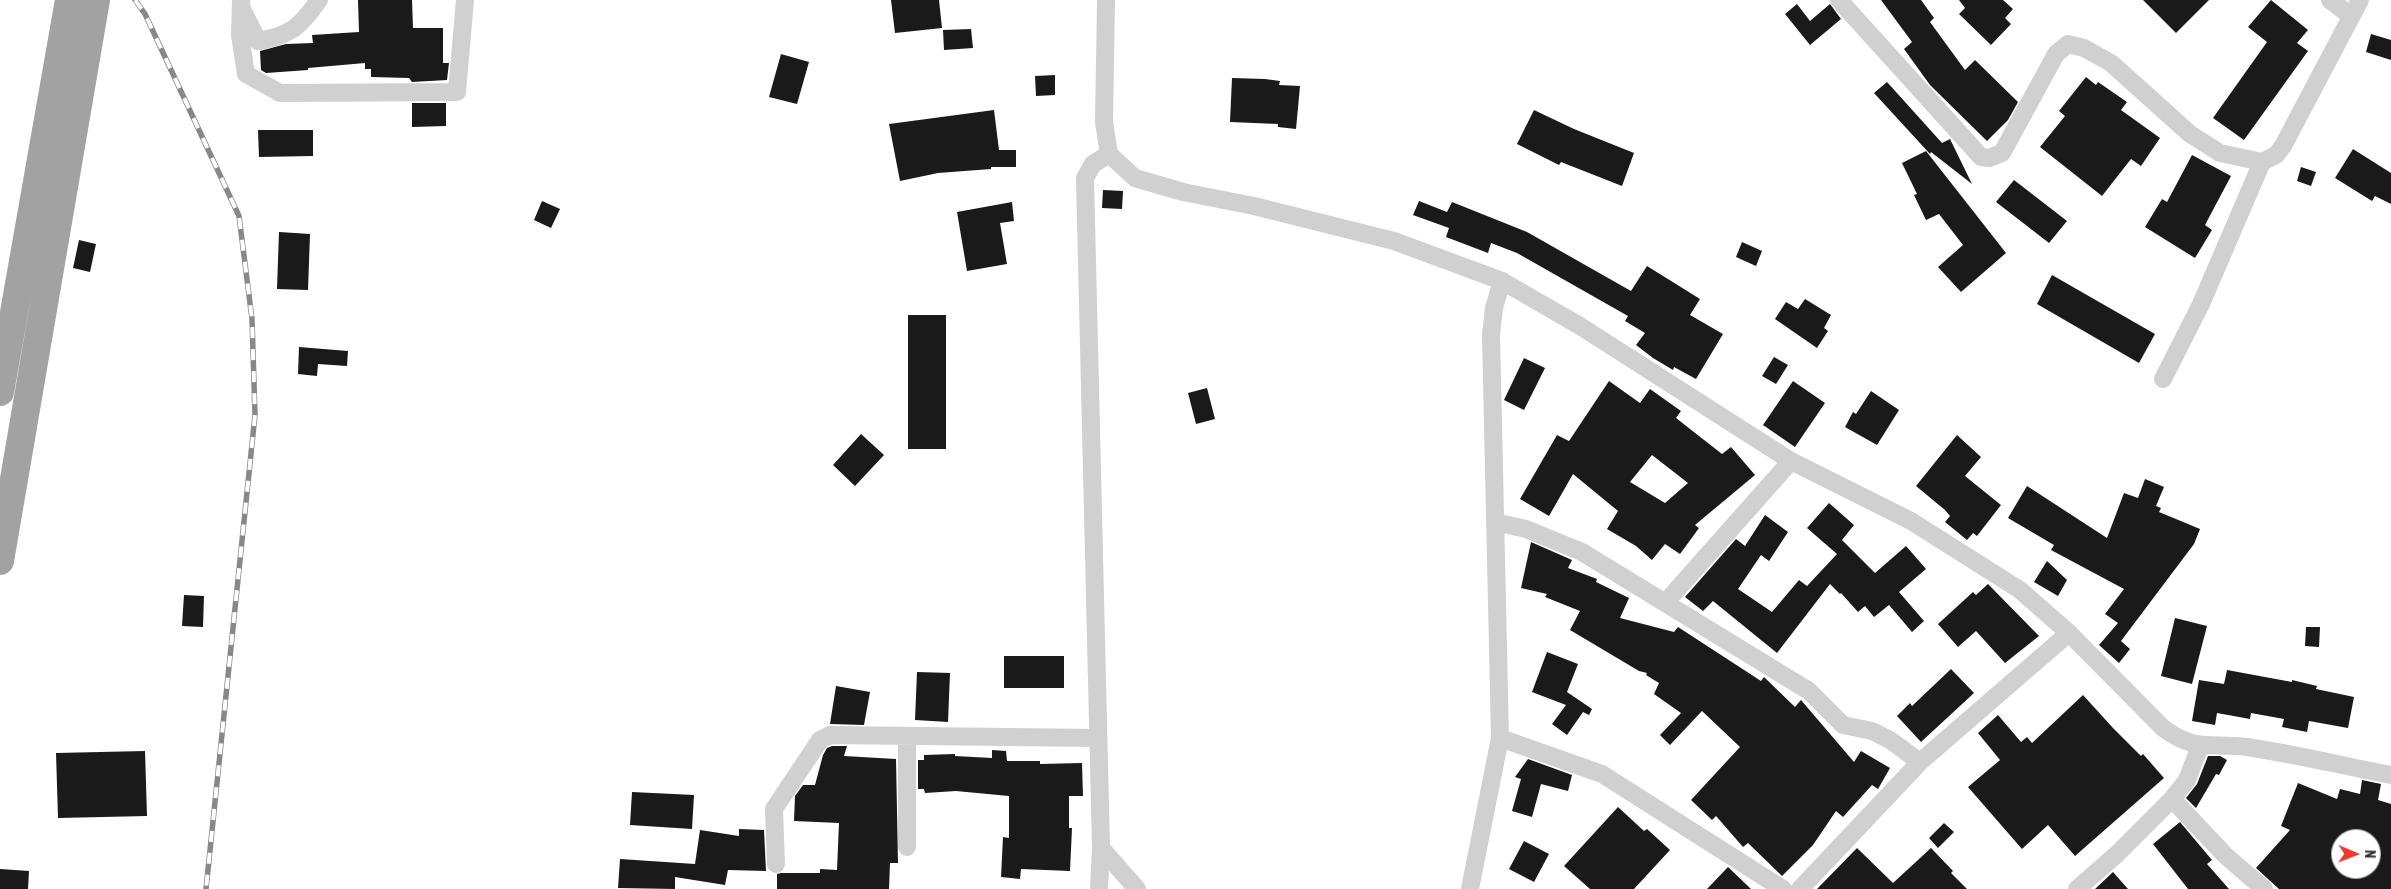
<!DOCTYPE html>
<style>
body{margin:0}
#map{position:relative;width:2391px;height:889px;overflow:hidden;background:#fff;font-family:"Asap Condensed",sans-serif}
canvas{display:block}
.north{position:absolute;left:2331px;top:829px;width:50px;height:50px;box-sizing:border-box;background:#fff;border:1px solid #adadad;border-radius:50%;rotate:91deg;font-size:14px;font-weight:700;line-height:20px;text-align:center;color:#333}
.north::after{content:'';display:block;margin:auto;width:18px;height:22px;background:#ef3930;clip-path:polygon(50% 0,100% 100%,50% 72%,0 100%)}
</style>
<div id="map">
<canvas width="2391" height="889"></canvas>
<div class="north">N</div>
</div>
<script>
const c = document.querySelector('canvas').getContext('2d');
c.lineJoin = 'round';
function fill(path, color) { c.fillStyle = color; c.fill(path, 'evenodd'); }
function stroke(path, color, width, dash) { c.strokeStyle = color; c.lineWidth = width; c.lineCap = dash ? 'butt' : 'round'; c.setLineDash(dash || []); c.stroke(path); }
const building = new Path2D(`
 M358,0H412L413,28H443V63H449L447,80L412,82L409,78L371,77V69H365V63L308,68V70L266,73L261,70L260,51L286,44L313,43L312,35L359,32Z
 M891,0H939L942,28L895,33Z
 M1881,0H1921L1934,18L1930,22L1965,70L1975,60L2018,102L2008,120L1987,141L1930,85L1904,49L1912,42Z
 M1959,0H2003L2013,9L2005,18L2011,24L1991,45L1959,14L1965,8Z
 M2143,0H2209L2176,33Z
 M2271,0L2308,30L2297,43L2308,51L2244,140L2213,118L2267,42L2248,27Z
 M1797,4L1810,21L1830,4L1841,19L1810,45L1785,14Z
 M971,29L973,48L944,50L943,30Z
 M2371,34L2391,40V60L2366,52Z
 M781,54L809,62L797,104L769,97Z
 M1055,75V95L1036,96L1035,76Z
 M2086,77L2096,85L2098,82L2127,102L2121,110L2160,138L2141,166L2131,159L2102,196L2040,147L2065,116L2059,111Z
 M1232,78L1265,79L1280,81L1279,85L1300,86L1296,129L1278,127V124L1230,122Z
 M1887,82L1942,143L1950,139L1972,184L1931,152L1930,154L1874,93Z
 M412,103H446V126L412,127Z
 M994,110L999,150H1016V167H991V169L938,173L900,181L889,124Z
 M1534,110L1574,129L1634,153L1622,186L1561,162L1559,165L1517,144Z
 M258,130H313V156L259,157Z
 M2353,149L2391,173V204L2375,196L2372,201L2335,178Z
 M1926,151L2006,253L1961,292L1938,267L1963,245L1939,214L1926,220L1914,195L1917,194L1902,163Z
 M2192,155L2231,176L2205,225L2212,230L2195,258L2145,227L2162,199L2167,202Z
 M2301,167L2316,172L2311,186L2297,181Z
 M2014,180L2067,221L2049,243L1996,202Z
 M1103,190L1123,191L1122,209L1102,208Z
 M542,201L560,209L551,228L534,220Z
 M1419,201L1447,212L1452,202L1527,232L1631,291L1647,266L1700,299L1690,315L1723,334L1696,379L1674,367L1673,370L1653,358L1636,345L1645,333L1625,321L1628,316L1517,253L1491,243L1488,253L1446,237L1449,228L1413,215Z
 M1012,202L1014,221L1000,223L1007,264L967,271L957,212Z
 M279,232L310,234L308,290L277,289Z
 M79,240L96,244L90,272L73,268Z
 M1742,242L1762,251L1756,266L1736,257Z
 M2052,275L2155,334L2139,363L2037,304Z
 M1805,299L1831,315L1824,328L1828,331L1817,348L1775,319L1786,302L1798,309Z
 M908,315H946V449H908Z
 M299,347L348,351L347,366L318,364L317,376L298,374Z
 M1774,357L1788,365L1776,384L1762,376Z
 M1524,358L1545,368L1524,410L1504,400Z
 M1609,381L1640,403L1650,389L1681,411L1676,418L1722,454L1731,447L1755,475L1695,525L1699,528L1680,554L1665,544L1652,560L1636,546L1607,529L1618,511L1573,474L1549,516L1520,499L1557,435L1569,441ZM1652,455L1688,483L1665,503L1630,482Z
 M1793,381L1825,403L1795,447L1763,425Z
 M1207,388L1215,419L1196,424L1188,393Z
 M1871,391L1899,410L1877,445L1845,427L1853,412L1856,414Z
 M861,434L884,455L855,486L833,465Z
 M1957,435L1981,457L1965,476L2001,505L1977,536L1973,533L1967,540L1945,522L1950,516L1945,510L1916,486Z
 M2145,479L2164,487L2156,506L2161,508L2159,512L2200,529L2194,544L2121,641L2130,649L2119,663L2099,645L2118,623L2105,614L2124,589L2051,550L2054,545L2008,518L2027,486L2107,538L2124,493L2138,498Z
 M1829,503L1854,525L1842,540L1875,573L1906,546L1926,569L1899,592L1924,621L1912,632L1889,605L1874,617L1865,606L1858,612L1841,593L1840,594L1830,584L1777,653L1713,601L1703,611L1685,597L1736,539L1745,546L1765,515L1788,532L1769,561L1761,555L1738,589L1772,612L1799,580L1807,586L1837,554L1807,528Z
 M1531,542L1572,560L1568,568L1597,579L1596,582L1629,598L1620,618L1674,632L1678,627L1761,681L1764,677L1795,707L1801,700L1854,762L1861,751L1890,768L1878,789L1872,785L1843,817L1836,811L1813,845L1782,876L1781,875L1748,843L1743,847L1716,816L1712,820L1691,800L1740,747L1702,711L1670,745L1660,735L1681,713L1654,694L1659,683L1646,675L1647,673L1639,671L1570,630L1580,611L1545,597L1547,594L1521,588Z
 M2047,561L2067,580L2058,596L2034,582Z
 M1988,584L2039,636L2005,663L1976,631L1958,647L1938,624L1973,592L1976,595Z
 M184,595L204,596L203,627L182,626Z
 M2175,618L2207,626L2192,684L2161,676Z
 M2306,627H2320L2319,647L2305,646Z
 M1547,652L1578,664L1567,692L1592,709L1589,715L1583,712L1567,735L1552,724L1566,705L1532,692Z
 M1004,656H1064V688H1004Z
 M1951,669L1974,693L1921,742L1897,716L1910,703L1912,706Z
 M2227,670L2292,682V680L2317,686L2316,689L2354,697L2348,728L2309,721L2307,732L2282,727L2284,719L2251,713L2250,719L2217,713L2215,725L2192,721L2199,680L2224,684Z
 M917,672L950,673L948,722L915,720Z
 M836,686L870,692L864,725L830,724Z
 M2083,695L2113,728L2141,756L2143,754L2164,778L2075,856L2048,825L2022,849L1968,787L2000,760L1978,733L1998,715L2021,742L2027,737L2032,743Z
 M832,746H847L844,756L896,759L898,863H890L889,889H777V874L781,873H820V869L837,870L839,823L794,821L795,796L803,785H815L823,755L827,748Z
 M992,750L1006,751L1007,761H1040V764L1082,763L1083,796H1069V828H1072L1070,871L1021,869L1020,879L1001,877L1003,837L1009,838V796L956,791L925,793L924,789H918V760H924V755L955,754V756L992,758Z
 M145,751L147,816L58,818L56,753Z
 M2208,756H2220L2227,760L2219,775L2216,774L2196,808L2186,798L2197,784Z
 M1528,759L1572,775L1568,791L1541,784L1532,817L1512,811L1521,779L1515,777Z
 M2362,780L2381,784L2378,800L2391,804V889H2279L2256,868L2290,830L2281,826L2298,783L2337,799L2340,789L2360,794ZM2341,839H2371V869H2341Z
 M632,792L694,795L692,829L630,825Z
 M1618,807L1644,831L1647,829L1670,850L1634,889H1590L1564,866Z
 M2180,822L2212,860L2207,864L2229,889H2188L2153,844Z
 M1944,823L1954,832L1938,848L1929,838Z
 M739,829L764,830L766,871L728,870L725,885L675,877V889L618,888L620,859L695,864L700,830L739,836Z
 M1524,841L1549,854L1534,882L1509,869Z
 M1857,848L1893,883L1931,848L1953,871L1951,873L1967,889H1817Z
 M1728,867L1751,889H1707Z
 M0,869L29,871L28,889H0Z
 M2113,872L2128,889H2095Z`);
const minor = new Path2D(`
 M241,0L240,35L246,74L280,93L457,92L465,0
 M1106,0L1104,122L1109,154L1135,178L1183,192L1254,206L1394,241L1502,281L1580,326L1791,461L1911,521L2020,590L2069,633L2163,728C2197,753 2210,742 2247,747C2295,754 2343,766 2391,775
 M1839,0L1981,157L1989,158L2002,153L2056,54L2068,44L2084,48L2111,63L2190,134L2220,153L2262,162L2276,155L2283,146L2360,0
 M2330,0L2351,16
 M242,9L258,41C290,36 301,26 319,0
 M2163,379L2201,304L2262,162
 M1495,522L1526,529L1582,552L1809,691L1843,725L1872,731L1890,740L1920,762
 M1665,603L1791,461
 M907,736V847
 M1500,738L1602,774L1783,889
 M2172,799L2225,855L2264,889
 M1101,848L1137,889
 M776,864L774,809L820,740L830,735L1098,738
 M1099,889L1101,848L1085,178L1093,164L1109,154
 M1470,889L1500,738L1491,335L1494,308L1502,281
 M1800,889L1920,762L2069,633
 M2077,889L2117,854L2172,799L2187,780L2200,746`);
const trunk = new Path2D(`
 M0,392L69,0
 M0,561L96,0`);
const rail = new Path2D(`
 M135,0L145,14L239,216L252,319L255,415L206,889`);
fill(building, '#1a1a1a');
stroke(minor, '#d0d0d0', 18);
stroke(trunk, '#a2a2a2', 28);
stroke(rail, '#888', 5.5);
stroke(rail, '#fff', 4, [11]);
</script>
